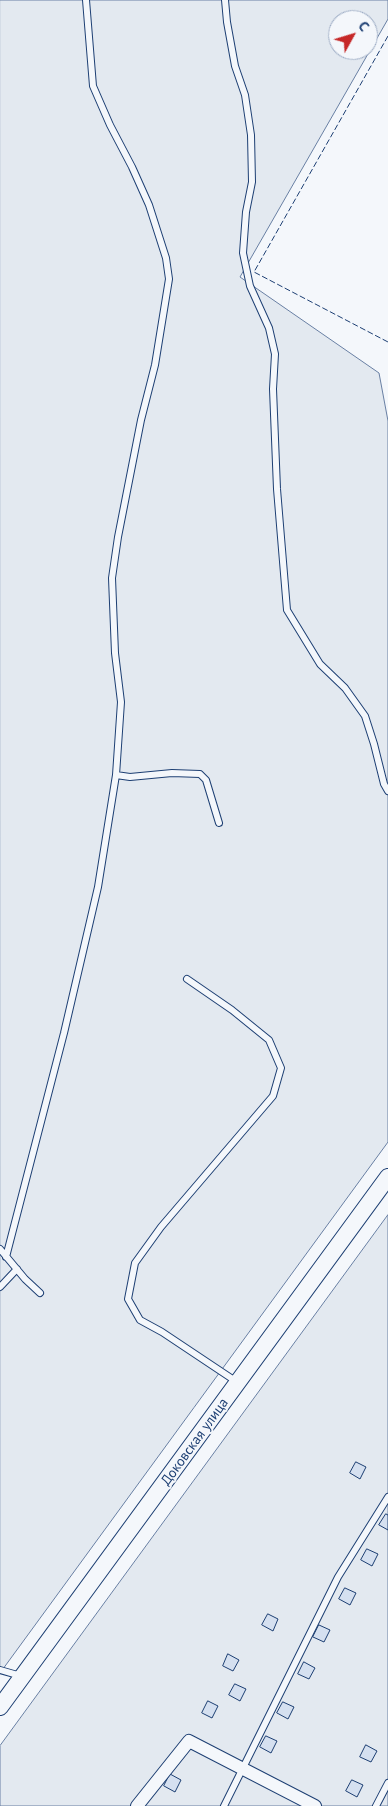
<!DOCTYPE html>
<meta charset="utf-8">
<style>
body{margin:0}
#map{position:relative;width:388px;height:1806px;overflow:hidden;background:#f4f7fb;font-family:"PT Sans",sans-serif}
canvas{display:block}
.north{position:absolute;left:328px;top:10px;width:50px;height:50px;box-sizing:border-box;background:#f4f7fb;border:1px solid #9eadc5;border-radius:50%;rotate:51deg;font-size:14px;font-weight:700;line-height:20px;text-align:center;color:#1d3f73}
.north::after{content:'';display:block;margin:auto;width:18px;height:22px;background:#c62828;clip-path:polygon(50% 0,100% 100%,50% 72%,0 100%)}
</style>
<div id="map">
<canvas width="388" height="1806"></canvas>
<div class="north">С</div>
</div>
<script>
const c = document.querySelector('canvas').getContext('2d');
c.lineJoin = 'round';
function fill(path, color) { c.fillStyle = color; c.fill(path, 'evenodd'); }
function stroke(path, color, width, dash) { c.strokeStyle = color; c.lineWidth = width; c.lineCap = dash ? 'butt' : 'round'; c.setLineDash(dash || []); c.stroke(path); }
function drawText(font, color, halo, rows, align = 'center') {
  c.font = font + ' "PT Sans",sans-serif'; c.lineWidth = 4; c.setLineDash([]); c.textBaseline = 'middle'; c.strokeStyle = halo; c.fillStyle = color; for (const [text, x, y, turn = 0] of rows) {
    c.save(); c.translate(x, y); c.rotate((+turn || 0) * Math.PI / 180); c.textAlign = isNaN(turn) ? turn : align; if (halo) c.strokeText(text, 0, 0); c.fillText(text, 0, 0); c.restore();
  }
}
const green = new Path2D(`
 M0,0H388V19L240,277L379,373L388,421V1142L0,1673ZM338,20H368V50H338Z
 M388,1215V1806H0V1746Z`);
const building = new Path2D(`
 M356,1462L366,1467L360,1479L350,1473Z
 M386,1514L388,1515V1530L379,1525Z
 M367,1549L378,1554L372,1566L361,1560Z
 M345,1588L356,1593L350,1605L339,1599Z
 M268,1614L278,1619L273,1631L262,1625Z
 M319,1625L330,1630L324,1642L313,1637Z
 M228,1654L239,1660L233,1671L223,1666Z
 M304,1662L315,1668L309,1679L298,1674Z
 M235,1684L246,1689L240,1701L229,1695Z
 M208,1701L218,1706L212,1718L202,1713Z
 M283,1702L294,1707L288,1719L277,1713Z
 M266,1736L277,1741L271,1753L260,1747Z
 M366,1745L377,1751L371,1762L360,1757Z
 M170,1774L181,1780L175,1792L164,1786Z
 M352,1780L363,1785L357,1797L346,1791Z`);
const service = new Path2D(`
 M225,0L227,22L235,66L245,95L251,135L252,182L246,212L243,253L250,286L269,328L275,354L273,389L277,489L287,610L320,664L345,688L365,716L374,744L384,784L388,791
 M116,775L130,777L172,773L200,774L206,780L219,823
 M187,979L232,1010L269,1040L281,1068L273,1096L161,1227L135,1263L128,1299L140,1320L162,1332L237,1382
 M0,1249L25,1279L40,1293
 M6,1257L64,1033L98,887L116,775L121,702L115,653L112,578L118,537L141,420L155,365L169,279L166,258L149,205L132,167L110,125L93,86L86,0
 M0,1287L17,1269
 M0,1670L21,1676
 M224,1806L338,1577L388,1497
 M376,1806L388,1783`);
const minor = new Path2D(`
 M137,1806L189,1741L315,1806`);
const tertiary = new Path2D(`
 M0,1707L388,1177`);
const fence = new Path2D(`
 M388,36L254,272L388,342`);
const streetNames = [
 ["Доковская улица",195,1442,-54]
];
fill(green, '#e3e9f0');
stroke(green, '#687fa3', 1);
fill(building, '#d5e0f0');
stroke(building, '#1d3f73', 1);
stroke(service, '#1d3f73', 8);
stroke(minor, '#1d3f73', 14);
stroke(tertiary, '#1d3f73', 18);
stroke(service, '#f4f7fb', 6);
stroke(minor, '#f4f7fb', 12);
stroke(tertiary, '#f4f7fb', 16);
stroke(fence, '#1d3f73', 1, [6, 2.5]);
drawText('14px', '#1d3f73', '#f4f7fb', streetNames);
</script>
